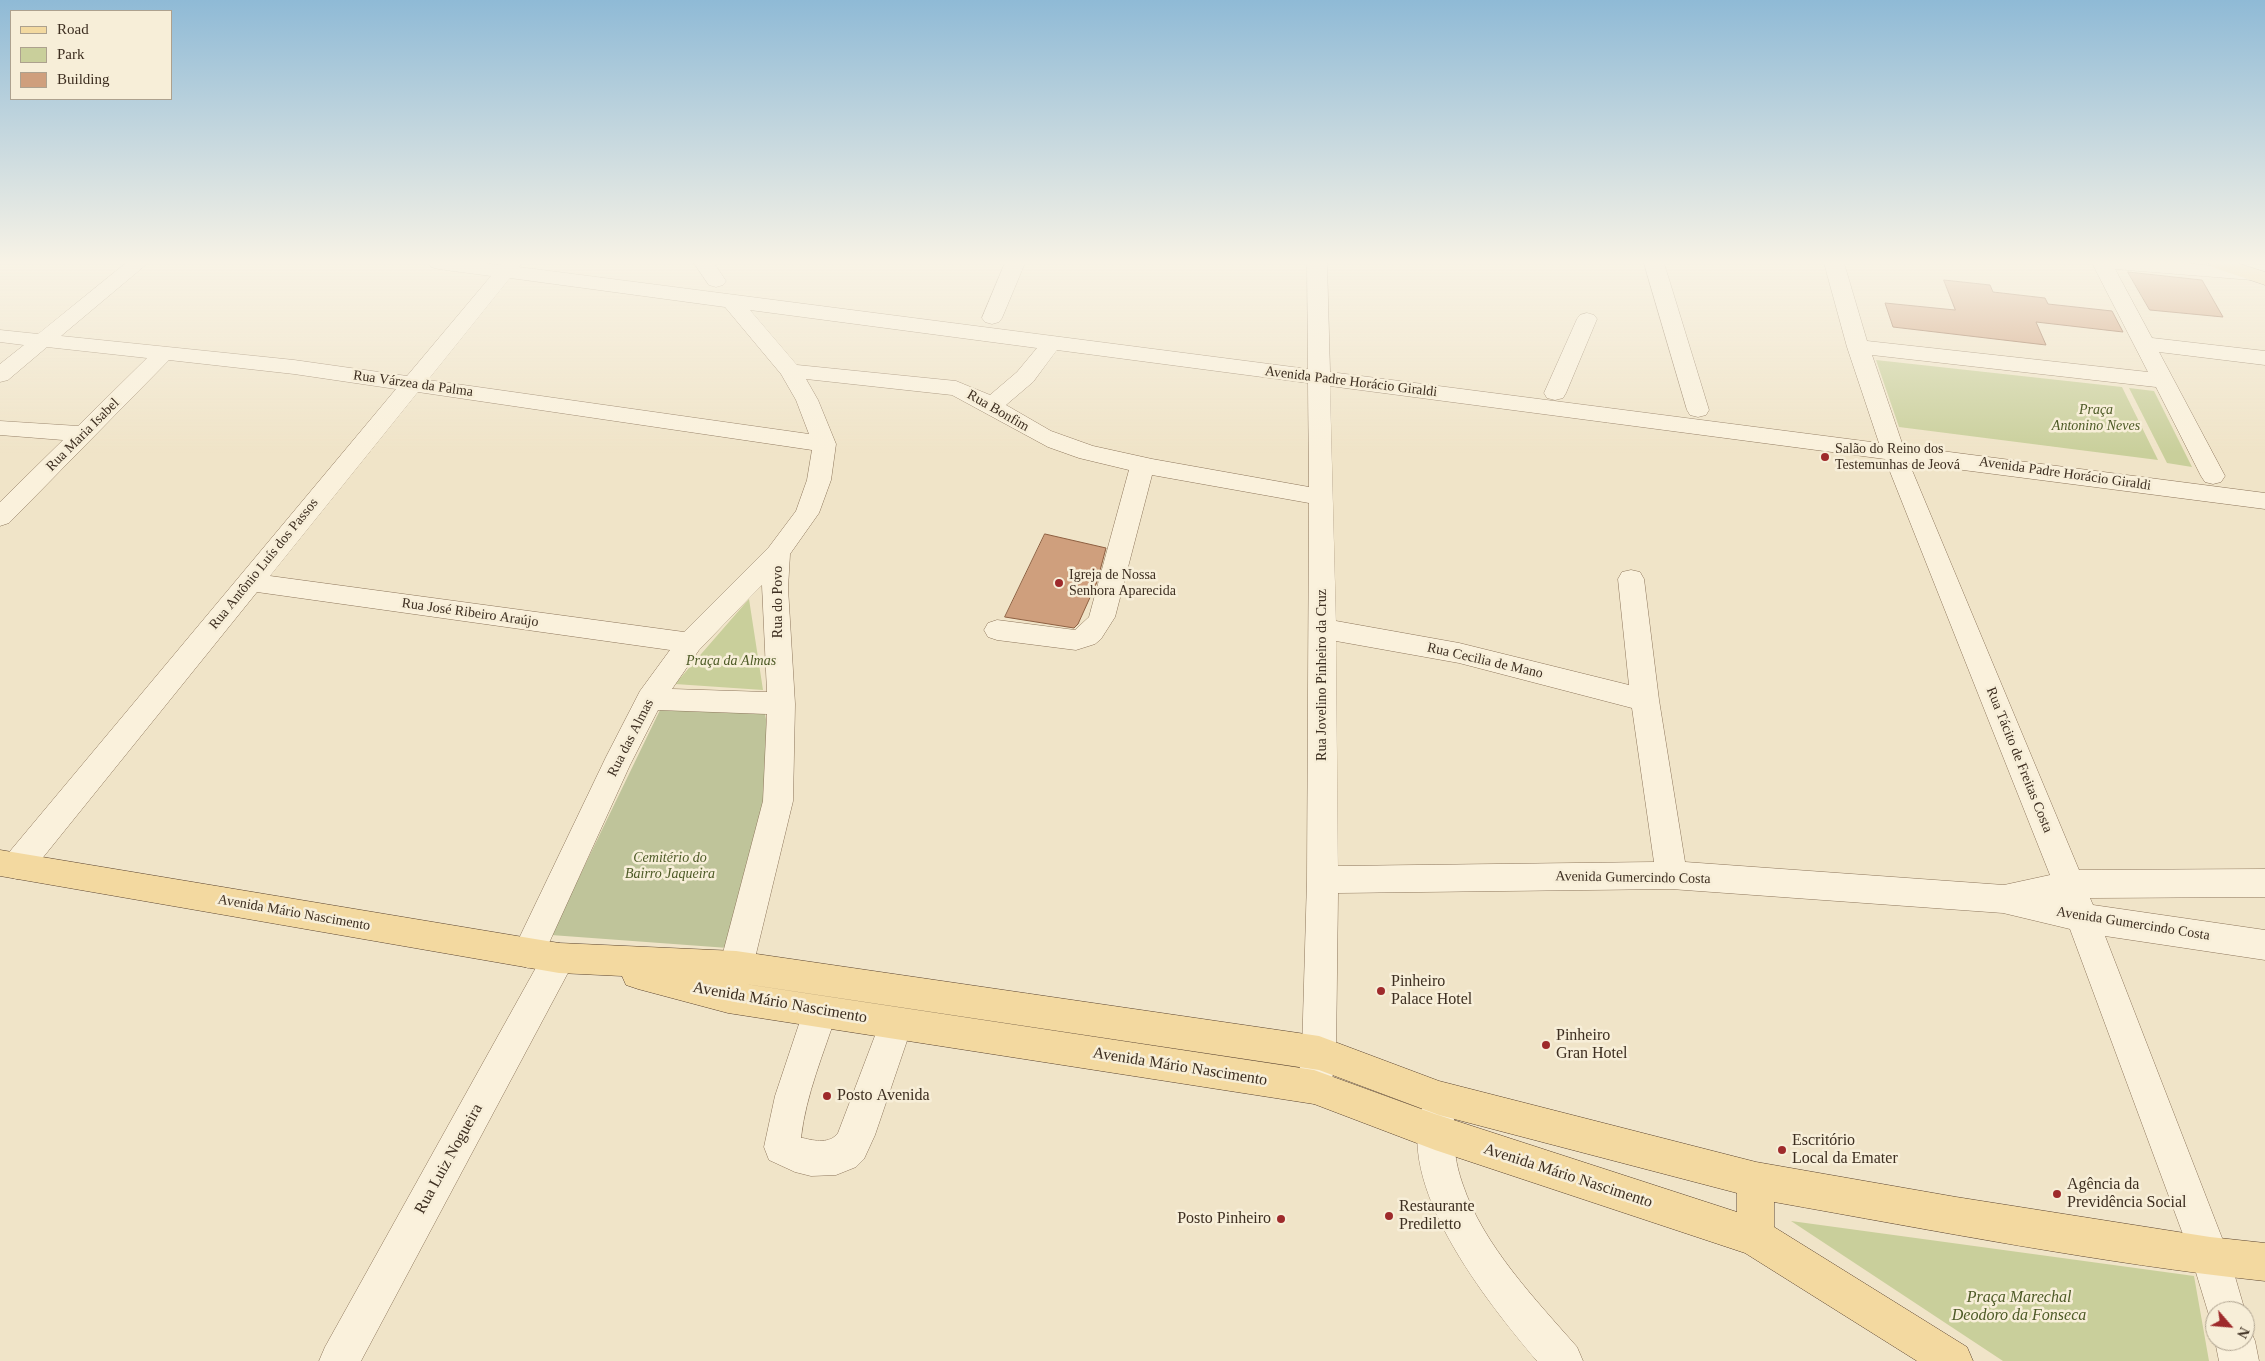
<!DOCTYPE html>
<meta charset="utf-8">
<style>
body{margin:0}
#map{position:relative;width:2265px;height:1361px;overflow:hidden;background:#f0e4c8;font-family:"Times New Roman",serif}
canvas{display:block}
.legend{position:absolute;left:10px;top:10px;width:162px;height:90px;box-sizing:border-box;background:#f7eed8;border:1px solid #ada18e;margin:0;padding:6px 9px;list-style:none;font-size:15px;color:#3d2e20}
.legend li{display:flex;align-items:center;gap:10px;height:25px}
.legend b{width:25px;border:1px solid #ada18e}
.north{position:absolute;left:2205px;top:1301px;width:50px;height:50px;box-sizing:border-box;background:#f7eed8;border:1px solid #ada18e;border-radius:50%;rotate:117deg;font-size:14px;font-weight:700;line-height:20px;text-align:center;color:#3d2e20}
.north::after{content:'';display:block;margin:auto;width:18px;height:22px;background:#9e2a2b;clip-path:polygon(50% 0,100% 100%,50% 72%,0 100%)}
</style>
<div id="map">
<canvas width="2265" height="1361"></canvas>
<ul class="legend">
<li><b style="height:6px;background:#f3d9a0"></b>Road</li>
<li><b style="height:14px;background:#c9cf9b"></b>Park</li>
<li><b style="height:14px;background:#cf9f7d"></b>Building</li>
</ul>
<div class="north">N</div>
</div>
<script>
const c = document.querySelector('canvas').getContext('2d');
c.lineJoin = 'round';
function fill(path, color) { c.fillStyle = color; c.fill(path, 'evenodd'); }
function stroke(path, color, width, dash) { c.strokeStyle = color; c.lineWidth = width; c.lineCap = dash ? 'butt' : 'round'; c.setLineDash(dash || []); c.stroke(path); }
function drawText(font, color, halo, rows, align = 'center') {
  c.font = font + ' "Times New Roman",serif'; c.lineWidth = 5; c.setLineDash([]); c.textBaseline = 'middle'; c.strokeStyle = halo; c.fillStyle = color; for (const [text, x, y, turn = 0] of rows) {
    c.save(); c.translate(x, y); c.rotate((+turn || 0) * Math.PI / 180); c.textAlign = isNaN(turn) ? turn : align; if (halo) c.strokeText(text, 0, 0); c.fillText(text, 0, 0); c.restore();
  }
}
const green = new Path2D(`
 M1876,360L2122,387L2158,460L1899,427Z
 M2129,388L2154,391L2192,467L2167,463Z
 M749,599L763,690L675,684Z
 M1791,1221L2194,1276L2209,1361H2003Z`);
const cemetery = new Path2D(`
 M661,708L765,714L774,763L728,948L551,935Z`);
const building = new Path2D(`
 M2128,272L2202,280L2223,317L2150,310Z
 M1944,280L1990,285L1993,292L2045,298L2048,304L2112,311L2123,332L2036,322L2046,345L1893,327L1885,303L1955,310Z
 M1045,534L1106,548L1097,582L1078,624L1074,628L1005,617Z`);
const minor = new Path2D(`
 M126,263H148L61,336L294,360L407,376L491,276L438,269L431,267L428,263H482L500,265L502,263H522L519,267L1308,369L1307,263H1327L1330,372L1879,443L1847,347L1824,263H1844L1867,341L2148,372L2092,263H2184L2259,270L2262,274L2259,278L2252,280L2115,269L2152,338L2265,351V365L2159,352L2225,476L2221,482L2213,484L2205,482L2201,476L2156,387L1872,355L1903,446L2265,493V509L1909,463L2079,870L2265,869V897L2090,898L2093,905L2265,930V960L2105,936L2229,1256L2245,1311V1312L2215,1311V1326L2212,1325L2191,1256L2070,929L2003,913L1671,889L1338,893L1336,1053L1331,1087L1326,1099L1314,1104L1302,1099L1297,1087L1302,1053L1307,880L1309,503L1152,475L1115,617L1101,639L1095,644L1076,650L997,640L988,637L984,630L988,623L997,620L1075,630L1089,617L1129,470L1079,458L1048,447L952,395L806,379L818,400L836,444L831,480L819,513L790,554L788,588L795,704L793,801L748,987L743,998L731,1002L719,998L714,987L763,801L767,714L658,710L630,765L544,954L548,947L559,943L570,947L575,958L570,969L361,1361H319L325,1347L538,964L528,968L517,964L512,953L606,757L640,691L670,650L257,592L28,876L17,879L6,876L2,866L6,856L396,389L294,374L169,360L9,523L0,526V502L63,440L0,435V421L78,426L147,358L47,347L8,380L0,382V364L24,345L0,342V330L38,334ZM510,278L725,307L781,374L796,400L809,434L428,380ZM750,310L1037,348L1017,372L990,395L956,381L797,365ZM1057,350L1308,383L1309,487L1152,459L1093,446L1051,431L1006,405L1033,382ZM1330,386L1885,459L2050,875L2004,885L1685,862L1659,700L1644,579L1640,572L1631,570L1622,572L1618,579L1629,685L1459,643L1336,621ZM418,392L812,450L807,480L796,511L769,547L684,632L270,576ZM762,585L767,692L672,689L699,650ZM1336,641L1459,663L1632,708L1654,862L1338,866Z
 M694,263H714L726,281L723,285L716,287L709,285Z
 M1005,263H1025L1002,318L999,322L992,324L985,322L982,318Z
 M1644,263H1664L1709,410L1706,415L1698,417L1690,415L1687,410Z
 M1587,313L1594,315L1597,319L1566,393L1563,398L1555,400L1547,398L1544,393L1577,319L1580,315Z
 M820,996L832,1001L837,1012C824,1053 806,1094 801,1138H803C815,1141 830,1144 838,1133L884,1012L896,1007L908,1012L913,1023L875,1135L864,1159L856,1167L836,1175L811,1176L795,1172L769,1160L764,1147L775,1096L803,1012L808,1001Z
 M1437,1097L1450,1103C1456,1118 1454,1131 1455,1147C1455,1159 1459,1174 1463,1185C1483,1245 1536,1300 1577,1347L1583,1361H1537C1488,1303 1391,1183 1424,1103Z
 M2245,1325L2249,1327L2255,1341L2259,1361H2219L2215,1341H2245Z`);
const major = new Path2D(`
 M2209,263H2237L2265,272V285L2212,267Z
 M0,850L559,943L736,951L1319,1036L1439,1081L1756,1162L1956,1197L2210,1237L2265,1243V1281C2100,1263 1937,1231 1774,1202V1227L1967,1347L1973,1361H1917L1745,1253L1435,1150L1314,1104L728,1013L638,989L626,985L622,976L559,973L0,876ZM725,981L1319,1070L1439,1115L1737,1193V1212L1435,1114L1314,1070Z`);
const markers = [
 [1825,457,5,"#9e2a2b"],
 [1059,583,5,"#9e2a2b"],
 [1381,991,5,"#9e2a2b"],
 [1546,1045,5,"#9e2a2b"],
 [827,1096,5,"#9e2a2b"],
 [1782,1150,5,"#9e2a2b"],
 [2057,1194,5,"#9e2a2b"],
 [1389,1216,5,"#9e2a2b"],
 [1281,1219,5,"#9e2a2b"]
];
const streetNames = [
 ["Avenida Padre Horácio Giraldi",1351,382,7],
 ["Rua Várzea da Palma",413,384,8],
 ["Rua Bonfim",998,411,30],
 ["Rua Maria Isabel",83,435,-45],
 ["Avenida Padre Horácio Giraldi",2065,474,8],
 ["Rua Antônio Luís dos Passos",264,564,-51],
 ["Rua do Povo",778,602,-90],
 ["Rua José Ribeiro Araújo",470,613,8],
 ["Rua Cecilia de Mano",1485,661,13],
 ["Rua Jovelino Pinheiro da Cruz",1322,675,-90],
 ["Rua das Almas",631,738,-63],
 ["Rua Tácito de Freitas Costa",2019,760,68],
 ["Avenida Gumercindo Costa",1633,878,1],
 ["Avenida Mário Nascimento",294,913,10],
 ["Avenida Gumercindo Costa",2133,924,9]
];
const parkNames = [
 ["Praça",2096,410],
 ["Antonino Neves",2096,426],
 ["Praça da Almas",731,661],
 ["Cemitério do",670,858],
 ["Bairro Jaqueira",670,874]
];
const poiNames = [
 ["Salão do Reino dos",1835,449],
 ["Testemunhas de Jeová",1835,465],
 ["Igreja de Nossa",1069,575],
 ["Senhora Aparecida",1069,591]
];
const nearPoinames = [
 ["Pinheiro",1391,982],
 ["Palace Hotel",1391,1000],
 ["Pinheiro",1556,1036],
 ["Gran Hotel",1556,1054],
 ["Posto Avenida",837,1096],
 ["Escritório",1792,1141],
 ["Local da Emater",1792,1159],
 ["Agência da",2067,1185],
 ["Previdência Social",2067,1203],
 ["Restaurante",1399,1207],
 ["Prediletto",1399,1225],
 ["Posto Pinheiro",1271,1219,"right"]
];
const nearStreetnames = [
 ["Avenida Mário Nascimento",780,1003,10],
 ["Avenida Mário Nascimento",1180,1067,9],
 ["Rua Luiz Nogueira",449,1159,-61],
 ["Avenida Mário Nascimento",1568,1176,18]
];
const nearParknames = [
 ["Praça Marechal",2019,1298],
 ["Deodoro da Fonseca",2019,1316]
];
fill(green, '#c9cf9b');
fill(cemetery, '#bfc49a');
fill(building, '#cf9f7d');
stroke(building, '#8d5f41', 1);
stroke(minor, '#8d765c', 1);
stroke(major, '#5b4430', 1);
fill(minor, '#faf1dc');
fill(major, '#f3d9a0');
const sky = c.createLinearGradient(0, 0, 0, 453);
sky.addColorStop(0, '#8fbad6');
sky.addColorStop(0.58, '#f8f3e6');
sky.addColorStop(1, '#f8f3e600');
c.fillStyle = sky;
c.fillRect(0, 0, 2265, 453);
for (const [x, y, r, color] of markers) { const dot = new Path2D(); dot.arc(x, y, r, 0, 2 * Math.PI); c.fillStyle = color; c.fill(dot); stroke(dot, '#f7eed8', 2); }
drawText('14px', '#3d2e20', '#f7eed8', streetNames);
drawText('italic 14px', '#4d5a26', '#f7eed8', parkNames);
drawText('14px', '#3d2e20', '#f7eed8', poiNames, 'left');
drawText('16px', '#3d2e20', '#f7eed8', nearPoinames, 'left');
drawText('16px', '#3d2e20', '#f7eed8', nearStreetnames);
drawText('italic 16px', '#4d5a26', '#f7eed8', nearParknames);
</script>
